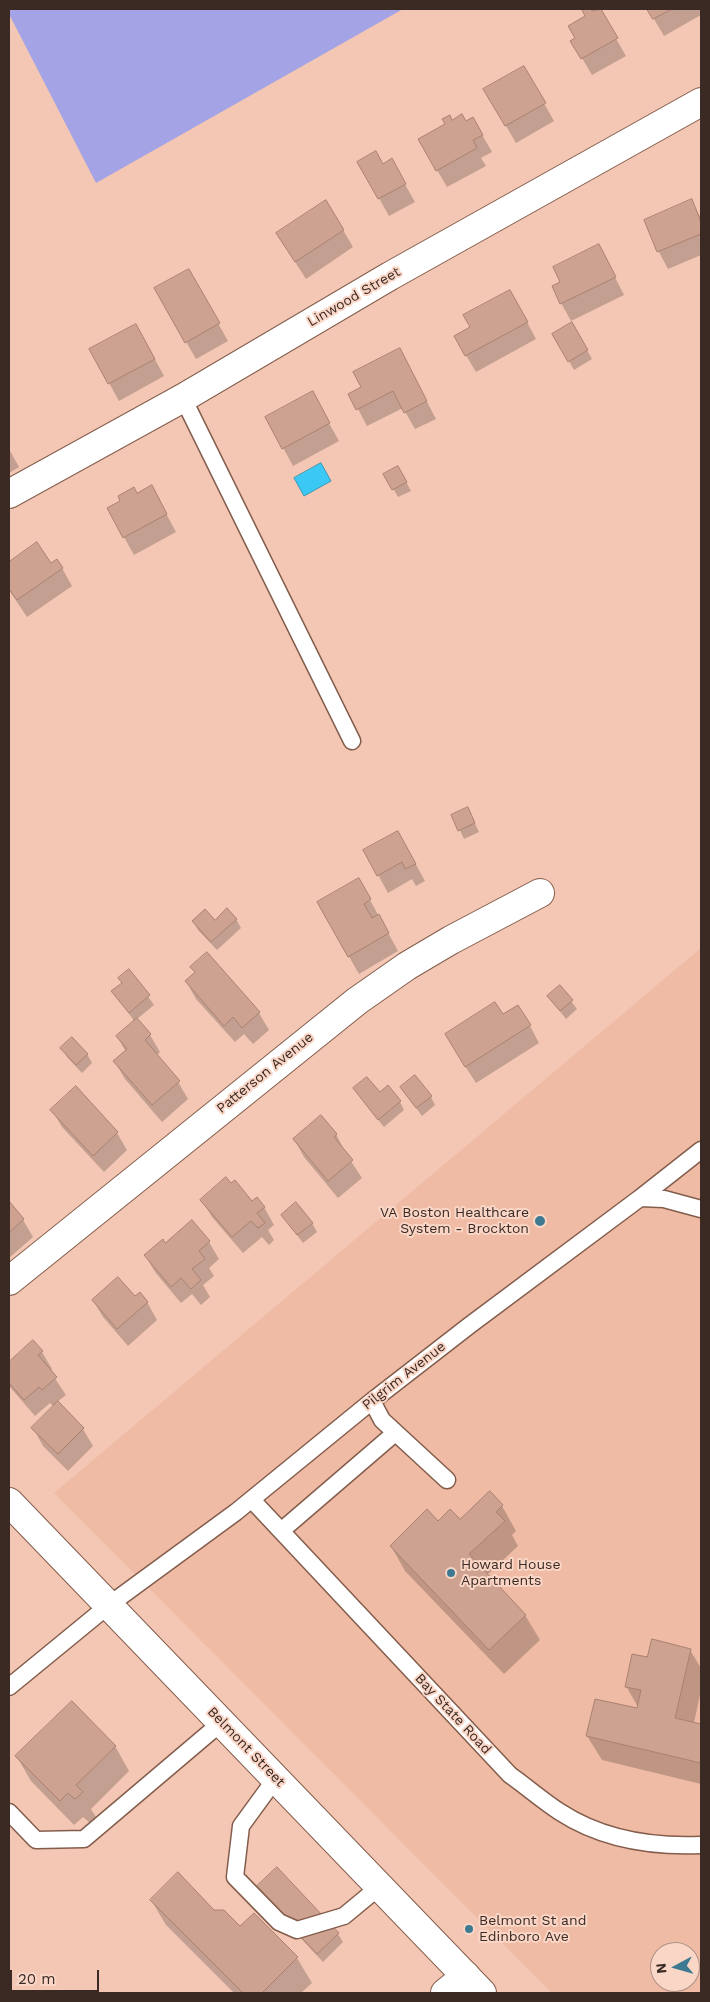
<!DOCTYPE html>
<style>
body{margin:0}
#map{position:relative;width:710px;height:2002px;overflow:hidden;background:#f3c7b4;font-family:"Work Sans",sans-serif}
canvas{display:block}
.frame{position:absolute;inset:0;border:10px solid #3b2a23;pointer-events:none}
.north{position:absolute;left:650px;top:1942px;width:50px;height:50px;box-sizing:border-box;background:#fad6c7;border:1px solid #ae9185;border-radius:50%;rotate:264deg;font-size:14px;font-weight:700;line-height:20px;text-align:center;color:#3b2a23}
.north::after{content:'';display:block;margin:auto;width:18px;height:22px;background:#3d7a91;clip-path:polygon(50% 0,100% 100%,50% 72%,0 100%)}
.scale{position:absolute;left:10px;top:1970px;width:89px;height:22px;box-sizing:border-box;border:2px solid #3b2a23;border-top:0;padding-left:6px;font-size:15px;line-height:18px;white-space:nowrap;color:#3b2a23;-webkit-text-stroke:4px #fad6c7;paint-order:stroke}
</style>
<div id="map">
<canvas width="710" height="2002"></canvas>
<div class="frame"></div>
<div class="north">N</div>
<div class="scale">20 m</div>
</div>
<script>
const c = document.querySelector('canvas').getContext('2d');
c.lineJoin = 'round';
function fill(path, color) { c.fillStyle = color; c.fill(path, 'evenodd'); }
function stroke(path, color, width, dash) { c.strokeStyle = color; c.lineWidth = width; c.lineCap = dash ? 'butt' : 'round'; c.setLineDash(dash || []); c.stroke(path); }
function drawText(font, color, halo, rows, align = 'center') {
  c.font = font + ' "Work Sans",sans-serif'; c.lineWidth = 4; c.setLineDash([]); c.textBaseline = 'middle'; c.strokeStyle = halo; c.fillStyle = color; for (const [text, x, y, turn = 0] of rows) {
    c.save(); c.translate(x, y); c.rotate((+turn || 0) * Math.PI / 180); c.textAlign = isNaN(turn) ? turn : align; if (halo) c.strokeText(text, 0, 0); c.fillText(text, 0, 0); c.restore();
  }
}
const built = new Path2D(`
 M701,948V1993H552L54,1493ZM660,1952H690V1982H660Z`);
const green = new Path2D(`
 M9,9H403L96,183L9,14Z`);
const water = new Path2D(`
 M321,463L331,481L304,496L294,478Z`);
const shadow = new Path2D(`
 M586,9H590L592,12L599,9L626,56L592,75L572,41L576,39L587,16L583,10Z
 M648,9H701V15L664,36Z
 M524,68L554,121L516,143L485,90Z
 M473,119L492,152L481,158L486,166L447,187L419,139L452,121L466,123Z
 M391,160L415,202L389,216L359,162L382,165Z
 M691,201L701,218V255L668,269L659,252L645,221Z
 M343,230L353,247L306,279L277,234Z
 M599,246L624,295L571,321L561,303L562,282Z
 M188,270L228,341L196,359L156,289Z
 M520,309L536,339L476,372L455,337Z
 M572,324L592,359L574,370L554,334Z
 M146,343L164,376L119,401L91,350Z
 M400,350L436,419L415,429L403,408L367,426L358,409L362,388Z
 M312,393L339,441L293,466L267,418Z
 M9,449L19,467L9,473Z
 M398,467L411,491L398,497L385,474Z
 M137,495L161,504L176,532L134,555L124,537Z
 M36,544L51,565L62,568L72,586L27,617L9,590V563Z
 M468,809L479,832L464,839L453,815Z
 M408,850L425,881L416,886L412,879L388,893L365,851Z
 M359,880L398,951L359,974L318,903Z
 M236,919L241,928L217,950L198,930L193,921Z
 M207,954L259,1013L269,1030L253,1044L244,1034L235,1042L196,999L186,981L195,973L192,967Z
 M129,970L154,1005L137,1019L150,1035L160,1052L156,1056L178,1082L188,1099L162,1122L125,1079L115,1062L126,1052L117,1036L135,1022L113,992L123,983Z
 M560,986L577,1009L566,1019L548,996Z
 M502,1016L530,1026L539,1043L476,1083L456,1052Z
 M62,1048L87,1054L92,1063L82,1073L67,1057Z
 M401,1087L431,1097L435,1105L422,1116Z
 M380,1094L400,1102L404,1110L384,1127L360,1097Z
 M52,1110L117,1133L127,1150L104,1172L62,1127Z
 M336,1134L345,1152L362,1178L338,1198L304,1157L294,1139Z
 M231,1185L252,1202L264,1207L274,1225L268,1230L274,1240L269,1245L262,1237L243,1253L212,1217L202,1200Z
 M9,1203L23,1220L33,1237L9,1258Z
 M282,1215L312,1223L317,1232L303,1243Z
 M192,1222L209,1242L219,1259L209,1268L214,1276L203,1285L210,1297L201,1305L192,1294L181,1303L155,1272L145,1255L165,1244Z
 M135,1298L147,1302L157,1320L128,1346L103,1317L93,1300Z
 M33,1342L42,1352L52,1369L50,1371L66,1395L57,1402L83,1429L93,1446L68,1471L43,1446L33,1428L54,1407L50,1403L35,1416L9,1386V1364Z
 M490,1493L502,1506L516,1531L512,1535L518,1546L487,1575L525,1615L540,1640L504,1674L405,1571L391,1546L438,1522L460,1521Z
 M690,1650L701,1668V1690L694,1723L701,1725V1784L602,1760L587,1736L638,1710V1707L626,1686L648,1659Z
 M115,1746L129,1771L91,1809L96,1817L90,1823L83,1817L74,1825L31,1781L17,1757Z
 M262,1897L338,1934L343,1942L323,1962Z
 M151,1900L214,1911L240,1928L254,1914L297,1958L312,1983L301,1993H234L166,1925Z`);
const building = new Path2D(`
 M583,9H591L592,11L601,9L618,38L581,59L570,41L575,38L568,26L585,16L582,10Z
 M647,9H672L653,19Z
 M524,66L546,103L505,126L483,89Z
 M462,114L466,121L473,117L483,135L473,140L477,148L436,171L418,139L445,124L442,119L450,115L452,120Z
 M376,151L383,164L392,158L406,184L378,199L357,162Z
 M692,199L701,222V234L657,252L644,220Z
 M326,200L344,230L295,262L276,233Z
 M599,244L616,277L560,304L552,286L560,282L553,267Z
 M189,269L220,323L185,343L154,288Z
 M510,290L528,322L465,356L454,336L470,327L463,315Z
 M572,322L588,350L568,362L552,334Z
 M136,324L155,359L108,384L89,349Z
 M400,348L427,401L404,413L393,391L356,410L348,394L361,387L353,372Z
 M313,391L330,423L282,449L265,417Z
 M398,466L407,482L392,490L383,474Z
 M152,485L167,514L123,538L107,508L120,501L118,496L134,487L137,493Z
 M37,542L51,563L57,559L63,568L17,600L9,589V562Z
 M468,807L475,823L458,831L451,815Z
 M398,831L416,864L405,869L402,862L377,876L363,850Z
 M359,878L371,899L364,904L372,918L379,914L389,933L348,957L317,902Z
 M227,908L237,919L211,942L192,921L205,909L215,920Z
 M207,952L260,1012L242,1028L233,1017L224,1026L185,981L195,972L190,967Z
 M129,969L150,995L129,1013L111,991L122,983L118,978Z
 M560,985L573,1000L560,1011L547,996Z
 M495,1002L503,1014L518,1005L531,1025L465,1067L445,1034Z
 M137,1018L151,1034L145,1040L180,1081L152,1105L113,1061L127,1049L116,1036Z
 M72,1037L88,1054L76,1065L60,1048Z
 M415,1075L432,1096L416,1108L400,1087Z
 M367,1077L380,1092L388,1085L401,1101L378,1120L353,1088Z
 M76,1086L118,1132L93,1156L50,1110Z
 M321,1115L337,1134L334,1137L353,1160L328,1181L293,1139Z
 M226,1177L231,1183L235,1180L252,1201L257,1197L265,1207L257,1213L265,1223L258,1228L251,1221L232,1237L200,1200Z
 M9,1201L24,1219L9,1233Z
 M296,1202L313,1223L297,1235L281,1215Z
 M192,1220L210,1241L199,1251L205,1259L192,1269L201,1280L191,1289L181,1278L171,1287L144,1255L163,1239L165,1243Z
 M118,1277L135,1296L140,1292L148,1302L117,1329L92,1300Z
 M33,1340L43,1351L38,1355L57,1377L42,1390L39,1387L24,1400L9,1383V1362Z
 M58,1401L84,1428L58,1454L31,1428Z
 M490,1491L503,1505L496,1512L505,1521L469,1554L526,1615L489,1650L390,1546L427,1509L438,1521L450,1509L460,1519Z
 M652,1639L691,1649L675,1718L701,1724V1763L586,1736L595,1699L637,1708L641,1690L625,1687L632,1654L647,1657Z
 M72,1701L116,1746L76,1785L83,1792L75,1799L68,1793L60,1801L15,1756Z
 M277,1867L339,1933L317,1954L255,1888Z
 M178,1872L214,1910H224L240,1926L254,1913L298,1957L262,1993H243L150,1900Z`);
const service = new Path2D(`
 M183,398L352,741
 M640,1198L664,1199L701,1209
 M372,1401L382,1420L447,1480
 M252,1500L510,1775C527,1787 543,1801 560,1812C603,1840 652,1847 701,1845
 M281,1531L395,1433
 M9,1687L109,1605L236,1512L372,1401L470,1325L640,1198L701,1150
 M276,1778L241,1826L235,1877L279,1922L297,1930L344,1916L379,1887
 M9,1812L36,1840L84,1839L222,1722`);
const minor = new Path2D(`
 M9,1281L357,1001L407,966L451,940L540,893
 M445,1993L466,1976`);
const tertiary = new Path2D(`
 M9,494L183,398L390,276L701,102`);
const secondary = new Path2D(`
 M9,1502L482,1993`);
const markers = [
 [540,1221,6,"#3d7a91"],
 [451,1573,5,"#3d7a91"],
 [469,1929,5,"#3d7a91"]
];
const streetNames = [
 ["Linwood Street",354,297,-30],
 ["Patterson Avenue",265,1073,-39],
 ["Pilgrim Avenue",404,1376,-38],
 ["Bay State Road",453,1714,47],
 ["Belmont Street",246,1747,46]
];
const poiNames = [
 ["VA Boston Healthcare",529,1213,"right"],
 ["System - Brockton",529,1229,"right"],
 ["Howard House",461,1565],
 ["Apartments",461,1581],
 ["Belmont St and",479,1921],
 ["Edinboro Ave",479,1937]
];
fill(built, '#efbba5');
fill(green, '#a3a3e5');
fill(water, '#3bc8f4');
stroke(water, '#3b99b5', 1);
fill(shadow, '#0003');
fill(building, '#cda290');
stroke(building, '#aa8170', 1);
stroke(service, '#835d4c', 19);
stroke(minor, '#835d4c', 30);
stroke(tertiary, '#835d4c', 30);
stroke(secondary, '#835d4c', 30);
stroke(service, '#fff', 16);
stroke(minor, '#fff', 28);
stroke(tertiary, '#fff', 28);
stroke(secondary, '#fff', 28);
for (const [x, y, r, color] of markers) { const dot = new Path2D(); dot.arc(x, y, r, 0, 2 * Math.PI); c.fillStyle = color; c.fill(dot); stroke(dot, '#fad6c7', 2); }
drawText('14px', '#3b2a23', '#fad6c7', streetNames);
drawText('14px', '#3b2a23', '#fad6c7', poiNames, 'left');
</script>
